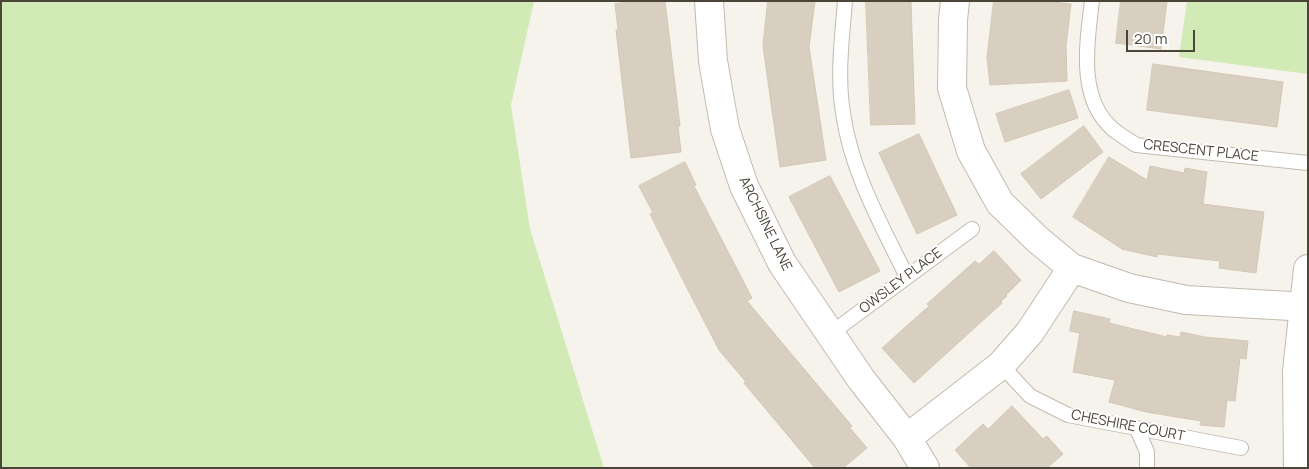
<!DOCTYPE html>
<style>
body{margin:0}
#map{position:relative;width:1309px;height:469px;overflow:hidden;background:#f6f3ec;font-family:Manrope,sans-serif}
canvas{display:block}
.frame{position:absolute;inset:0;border:2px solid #4b4439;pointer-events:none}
.scale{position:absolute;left:1126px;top:30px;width:69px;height:22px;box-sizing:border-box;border:2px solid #4b4439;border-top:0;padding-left:6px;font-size:15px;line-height:18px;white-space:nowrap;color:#4b4439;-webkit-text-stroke:4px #fff;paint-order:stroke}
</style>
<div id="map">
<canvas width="1309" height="469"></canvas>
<div class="frame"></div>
<div class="scale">20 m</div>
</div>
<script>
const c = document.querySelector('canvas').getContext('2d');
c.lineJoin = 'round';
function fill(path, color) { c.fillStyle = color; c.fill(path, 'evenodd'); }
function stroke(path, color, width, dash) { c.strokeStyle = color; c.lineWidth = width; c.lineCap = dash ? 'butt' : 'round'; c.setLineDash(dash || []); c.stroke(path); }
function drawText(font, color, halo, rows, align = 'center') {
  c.font = font + ' Manrope,sans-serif'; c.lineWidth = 4; c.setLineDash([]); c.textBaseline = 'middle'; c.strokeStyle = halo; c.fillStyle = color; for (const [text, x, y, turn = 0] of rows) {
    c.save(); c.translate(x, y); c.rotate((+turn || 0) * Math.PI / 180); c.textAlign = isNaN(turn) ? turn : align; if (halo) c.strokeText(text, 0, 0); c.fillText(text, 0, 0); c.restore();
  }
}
const green = new Path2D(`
 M1,1H534L511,105L530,229L604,468H1Z
 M1187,1H1308V74L1179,57Z`);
const building = new Path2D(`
 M640,1H665L680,126H678L681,152L631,158L616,30H618L615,4Z
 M768,1H815L809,47L826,160L780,167L763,46Z
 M866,1H911L915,124L871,125Z
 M994,1H1045L1071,4L1066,46L1067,81L990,85L987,58Z
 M1121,1H1167L1161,49L1116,43Z
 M1153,64L1283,82L1277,127L1147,110Z
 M1069,90L1078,118L1005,142L996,114Z
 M1084,126L1103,152L1041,199L1021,174Z
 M919,134L957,215L917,234L879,153Z
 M1109,157L1147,180L1150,166L1184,173L1185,168L1207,172L1203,204L1264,212L1256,273L1219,268L1220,261L1157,254V257L1122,249L1073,217Z
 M685,162L696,185L694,186L752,298L747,301L852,426L850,428L867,448L843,468H815L744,383L746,382L719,350L686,286L650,214L653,213L639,186Z
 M830,176L880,271L839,292L789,197Z
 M994,251L1021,280L1006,295L1007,296L1001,301L1002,303L914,383L882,348L929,306L927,304L975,261L979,264Z
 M1074,311L1110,319L1109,323L1167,337V335L1180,337L1181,332L1205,337L1248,341L1246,359L1240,358L1235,401L1227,400L1224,427L1200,425L1201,421L1146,412L1109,402L1115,380L1073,372L1080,333L1070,331Z
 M1012,406L1043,439L1047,436L1063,454L1047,468H971L955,450L983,424L988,429Z`);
const service = new Path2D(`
 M845,1C842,38 837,76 843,113C851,171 881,224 907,277
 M1092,1C1087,42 1077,100 1114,130C1120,135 1129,140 1136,145L1308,163
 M830,334L972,229
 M1001,365L1030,396L1068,415L1241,448
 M1137,429L1147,452V468`);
const minor = new Path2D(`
 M709,1L713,61L725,129L744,186L782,263L861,379L907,438L925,468
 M955,1L953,20L952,88L971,151L1000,203L1038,240L1072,268L1129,288L1186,300L1308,307
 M907,438L1001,365L1030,332L1072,268`);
const tertiary = new Path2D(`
 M1298,468L1297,371L1308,269`);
const streetNames = [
 ["CRESCENT PLACE",1201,151,6],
 ["ARCHSINE LANE",765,224,64],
 ["OWSLEY PLACE",901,281,-37],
 ["CHESHIRE COURT",1128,426,11]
];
fill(green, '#d2eab5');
fill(building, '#d8cfc1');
stroke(building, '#d3c7b4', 1);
stroke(service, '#c2bbae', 16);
stroke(minor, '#c2bbae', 30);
stroke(tertiary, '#c2bbae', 30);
stroke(service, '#fff', 14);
stroke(minor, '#fff', 28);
stroke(tertiary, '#fff', 28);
drawText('14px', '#4b4439', '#fff', streetNames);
</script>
